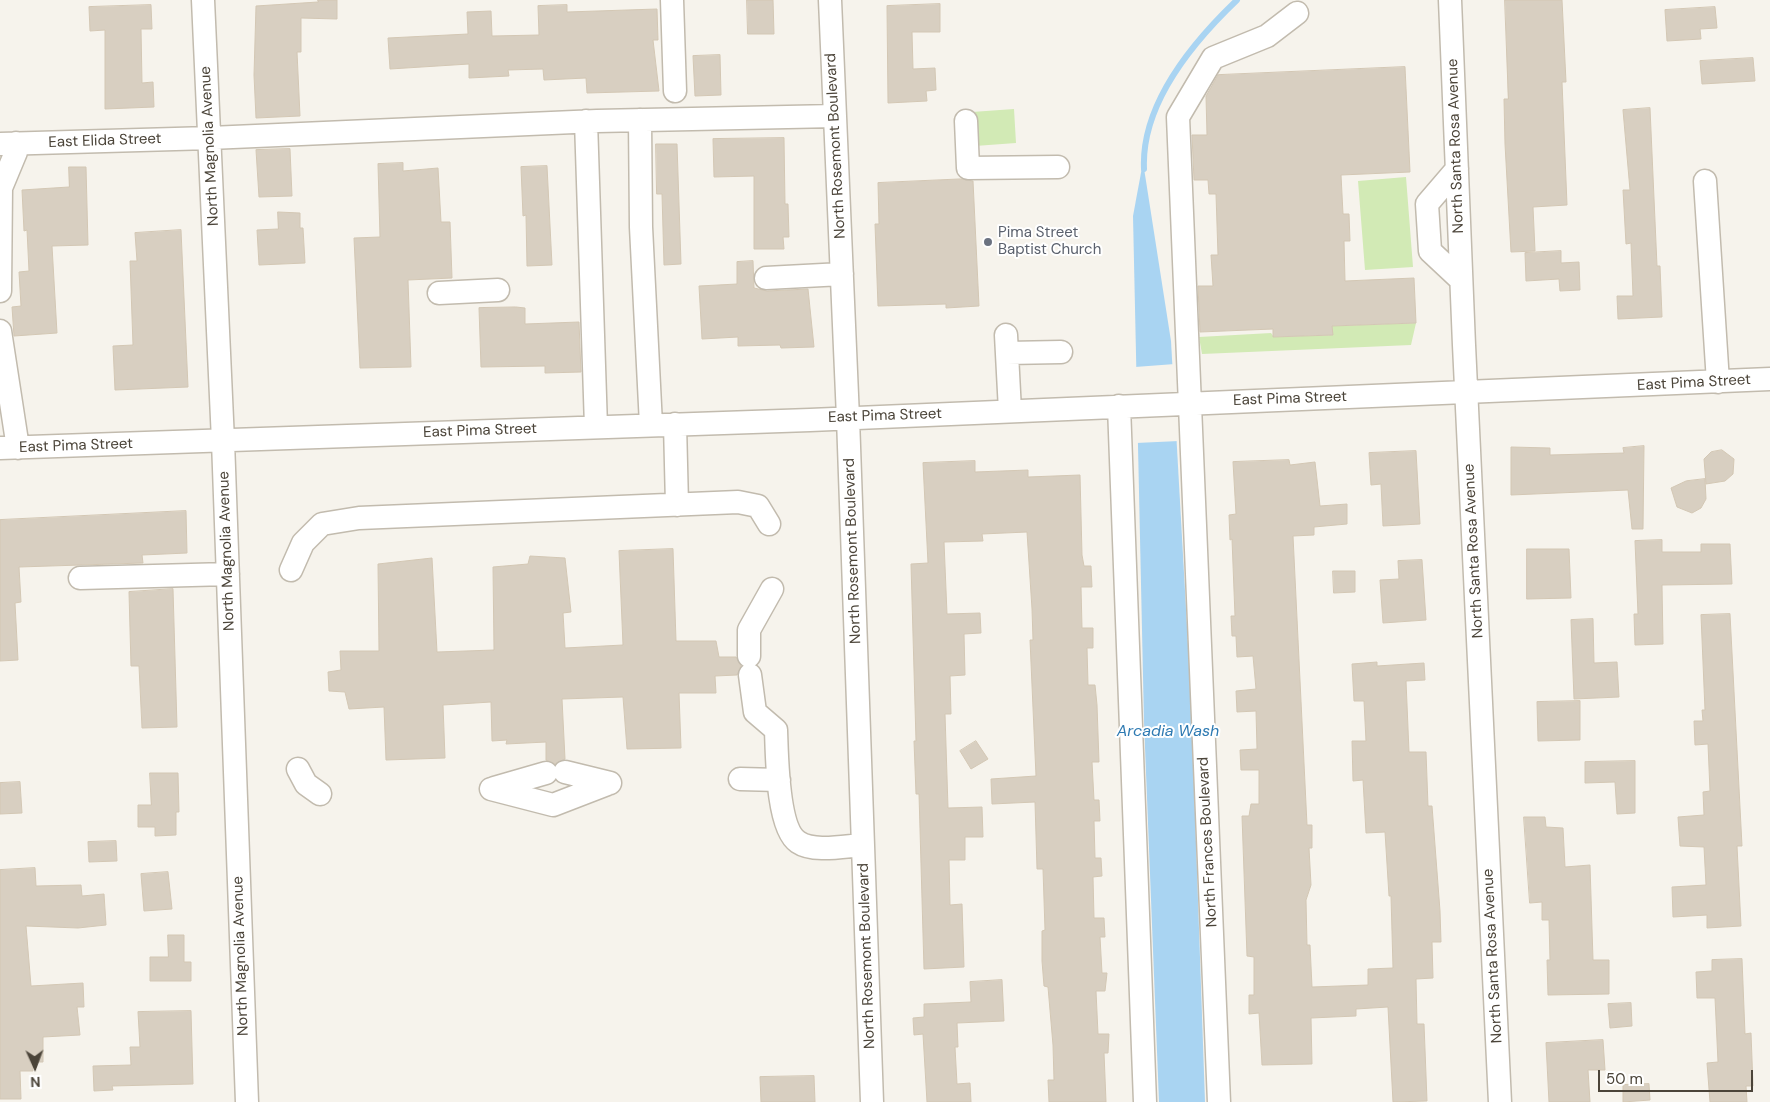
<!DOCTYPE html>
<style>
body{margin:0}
#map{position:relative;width:1770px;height:1102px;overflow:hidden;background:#f6f3ec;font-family:"DM Sans",sans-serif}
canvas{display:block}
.north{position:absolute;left:10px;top:1042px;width:50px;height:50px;-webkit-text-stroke:4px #fff;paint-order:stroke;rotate:178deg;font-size:14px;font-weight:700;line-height:20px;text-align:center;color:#4b4439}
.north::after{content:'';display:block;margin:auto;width:18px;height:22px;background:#4b4439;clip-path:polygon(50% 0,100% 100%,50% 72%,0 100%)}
.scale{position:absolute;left:1598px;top:1070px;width:155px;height:22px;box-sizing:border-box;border:2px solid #4b4439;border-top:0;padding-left:6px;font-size:15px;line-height:18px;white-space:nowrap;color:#4b4439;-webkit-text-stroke:4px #fff;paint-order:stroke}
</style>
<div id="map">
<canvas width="1770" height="1102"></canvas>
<div class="north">N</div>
<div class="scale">50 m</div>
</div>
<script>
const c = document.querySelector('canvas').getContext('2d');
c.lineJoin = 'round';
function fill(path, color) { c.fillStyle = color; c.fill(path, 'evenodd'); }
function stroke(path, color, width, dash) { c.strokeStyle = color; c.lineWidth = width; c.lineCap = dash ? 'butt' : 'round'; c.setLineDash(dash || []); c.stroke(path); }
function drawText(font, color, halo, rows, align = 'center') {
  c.font = font + ' "DM Sans",sans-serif'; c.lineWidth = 4; c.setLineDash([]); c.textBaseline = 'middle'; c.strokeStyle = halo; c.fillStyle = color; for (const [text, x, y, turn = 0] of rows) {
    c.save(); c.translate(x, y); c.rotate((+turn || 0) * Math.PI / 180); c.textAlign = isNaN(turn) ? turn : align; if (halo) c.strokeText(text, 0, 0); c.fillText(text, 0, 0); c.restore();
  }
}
const green = new Path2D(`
 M1014,109L1016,143L975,146L972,112Z
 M1406,177L1413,267L1365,270L1358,181Z
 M1416,323L1411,345L1202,354L1199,337L1271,333L1274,337L1332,335V326Z`);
const water = new Path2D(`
 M1143,162L1171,341L1191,698L1205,1102H1159L1144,722L1133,216Z`);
const pier = new Path2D(`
 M1175,364L1179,441L1136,443L1135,367Z`);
const stream = new Path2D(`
 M1144,169C1141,104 1193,42 1237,0`);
const building = new Path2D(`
 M318,0H337V19L301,18V52H297L300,116L256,118L254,75L256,6L318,2Z
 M747,0H773L774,34H748Z
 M1505,0H1562L1566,82H1562L1567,205L1533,207L1535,251L1511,252L1505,144L1504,99H1508Z
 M940,4V32H912L913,69L935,68L936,90L926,91L927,101L888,103L887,6Z
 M151,5L152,29H141L142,83L153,82L154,107L105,109V30L90,31L89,7Z
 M567,5V12L657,9L658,40H653L659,91L587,93L586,78L544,80L543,69L508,70L509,76L469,78V64L390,69L388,38L468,34L467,12L491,11L492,36L539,35L538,6Z
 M1715,7L1717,28L1700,29L1701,39L1667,41L1665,10Z
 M720,55L721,95L695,96L693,56Z
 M1753,58L1755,81L1702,84L1700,61Z
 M1405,67L1410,172L1341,175L1343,214H1349L1350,241H1344L1345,281L1414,278L1416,323L1332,326L1333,335L1273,337V329L1200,332L1198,286H1213L1211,255H1218L1216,194H1209L1208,180H1194L1192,135H1207L1206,96L1218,75Z
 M1650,108L1657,266H1660L1662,317L1618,319L1617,296H1633L1631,243L1626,244L1623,190H1630L1623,110Z
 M784,138L785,204H788L789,237H783L784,249H754V176L714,177L713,139Z
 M656,144H677L681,264L664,265L662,194H657Z
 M290,149L292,196L259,197L256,150Z
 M403,163V171L438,168L441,222H450L452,278L408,280L411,367L360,368L354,238L380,237L378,164Z
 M547,166L552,265L527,266L526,215L523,216L521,167Z
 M69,167H86L88,245L52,246L57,333L14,336L12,307L21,306L19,272L29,271L27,230L24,231L22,190L69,187Z
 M961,179L973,181L979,306L946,308V304L878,306L875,224H879L878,183Z
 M278,212L300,213V228H303L305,263L259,265L257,230L278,229Z
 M181,230L188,387L115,390L113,346L133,345L130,261H137L135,233Z
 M1561,251V263L1579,262L1580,290L1560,291L1559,279L1526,281L1525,253Z
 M753,261L754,288L767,291L808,289L814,347L781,348L780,345L738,346V337L702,339L699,286L737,284V262Z
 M516,307L525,308V324L579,322L581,372L545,373V366L481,367L479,308Z
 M1644,446L1643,529H1632L1628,490L1511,495V447L1550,448V455L1624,453L1623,448Z
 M1722,450L1734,459L1733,474L1725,481L1706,484L1704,459L1711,452Z
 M1416,451L1420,524L1383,526L1381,484L1371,485L1369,453Z
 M1289,460L1290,465L1315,462L1320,506L1347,504V524L1314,527V535L1293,536L1307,825H1312V848H1309L1311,885L1306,900L1307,945H1310L1312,987L1368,985V969L1393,968L1391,896H1389L1385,832L1366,833L1363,780L1353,781L1352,741H1366L1364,701H1354L1352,664L1377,662V666L1424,663L1425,680L1406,681L1409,752H1426L1428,806H1432L1440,911L1441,942H1432L1433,978L1416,979L1417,1024H1424L1427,1101L1393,1102L1388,1007L1356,1009V1016L1311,1018L1312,1064L1262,1065L1259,1013L1249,1014V995H1254V957L1247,956L1242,816H1249L1251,804H1259V770H1241L1240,750L1257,749L1256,711L1237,712L1236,691L1256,689L1253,656L1237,657L1236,636H1232L1231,616H1235L1232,539L1230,540L1229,515L1236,514L1233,462Z
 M975,461V472L1028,470V477L1080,475L1082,555L1084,566H1091L1092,587H1081L1082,628H1093V648H1087L1088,685H1095L1097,705L1099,762H1092L1094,800H1099L1100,821H1094L1095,858H1101L1102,876L1093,877L1094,918H1104L1105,937H1100L1102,973H1107L1105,991H1096L1098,1034H1109L1108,1053H1104L1106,1102H1049L1048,1080H1054L1053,1045L1048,987L1044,986L1042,961V931L1045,930L1043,869H1037L1035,802L992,804L991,779L1036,776L1030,640H1033L1032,609L1027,532L982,534L983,541L944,542L947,614L980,613L981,633L964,634L965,675L950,676L951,714H945L948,808L982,807L983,837H965V860H949L950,905L962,904L964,967L924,969L919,794H916L914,741H916L911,564L928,563L923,463Z
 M1705,479L1706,499L1701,508L1692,513L1677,507L1671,488L1686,481Z
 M186,511L187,553L142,555L143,563L19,567L21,602L15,603L18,660L0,661V520Z
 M1662,540V552H1701V544H1730L1732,584L1662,585L1663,644L1635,645L1634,614H1638L1635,541Z
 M673,549L676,641H716L719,657H736L741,666L737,675L715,676L716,693H679L681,748L627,749L623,697L562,699L565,759L555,764L546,760V742L506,744L507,740L492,741L491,702L443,705L445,758L386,760L384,707L349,709L345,692L329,691L328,672L341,670L340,651H379L378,564L432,558L437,652L494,650L493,567L528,564L530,556L565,558L571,612L563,613L565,648L623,645L619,551Z
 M1527,549H1569L1571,598L1527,599Z
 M1422,560L1426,620L1383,623L1380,580L1399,579L1398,561Z
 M1333,571H1355V592L1334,593Z
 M173,589L177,727L142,728L139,666H131L129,592Z
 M1730,614L1742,846H1737L1741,926L1707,928V915L1673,917L1672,887L1706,885L1704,847L1680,846L1678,817L1704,815L1703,792L1710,791L1708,744L1695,745L1694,721H1703L1702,710H1705L1701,615Z
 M1593,619L1594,663L1617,662L1619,697L1574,699L1571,620Z
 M1580,701V740L1538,741L1537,702Z
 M976,741L988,759L971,769L960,751Z
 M1635,761V813L1617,814L1615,782L1585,783V762Z
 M150,773H178L179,812H176V835L155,836V827H138V805H151Z
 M20,782L22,813L0,814V783Z
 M1524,817H1545L1546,827L1563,828L1565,867L1590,865L1593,960H1609V994L1548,995L1547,960H1550L1549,920H1542V902L1530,903Z
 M116,841L117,861L89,862L88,842Z
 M35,868L36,886L81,885L82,896L104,894L106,925L78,928L26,926L31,986L83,983L84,1007H77L80,1035L43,1037V1062H33V1071H20L21,1099H0V870Z
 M168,872L172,909L144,911L141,874Z
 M168,935H184V962H191V981H150V957H168Z
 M1742,959L1745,1034L1751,1033L1753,1086H1746L1747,1102H1710L1707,1063L1718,1062L1715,998H1697L1696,972L1712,971V960Z
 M1002,980L1004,1021L957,1023L958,1047H955L957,1084L970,1083L971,1102H927L923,1034L914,1035L913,1018L924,1017V1004L971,1002L970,982Z
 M1631,1003L1632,1026L1610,1028L1608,1004Z
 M191,1011L193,1084L112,1086L113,1090L94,1091L93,1066L131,1065L130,1047H140L138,1012Z
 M1603,1040L1605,1070H1588L1590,1102H1549L1546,1043Z
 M814,1076L815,1102H761L760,1077Z
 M1649,1084L1650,1100L1623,1102V1085Z`);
const minor = new Path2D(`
 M203,0L223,441L247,1102
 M672,0L675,91
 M830,0L848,418L872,1102
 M1450,0L1464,345L1500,1102
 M640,120L641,227L651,425
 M586,121L596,427
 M966,121L968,168L1058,167
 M0,144L210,138L597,121L835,116
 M1457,169L1427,204L1430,251L1461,280
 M1705,181L1718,382
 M766,278L842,274
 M0,291L1,188L16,152V143
 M439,293L498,290
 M0,331L18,448
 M1006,335L1010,411
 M1007,353L1061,352
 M1119,406L1145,1102
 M675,424L677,505
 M0,448L810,420L1770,379
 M291,570L303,543L322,524L359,518L738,502L758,506L769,524
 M80,578L228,574
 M749,656V630L772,589
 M750,675L755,712L776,730C777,755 777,828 798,842C814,853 845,846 863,845
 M298,769L306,784L320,794
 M565,772L610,783
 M740,779L779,780
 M494,788L546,773
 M491,789L553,805L610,783
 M1219,1102L1178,117L1213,58L1267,36L1297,13`);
const markers = [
 [988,242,5,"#6b7280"]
];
const streetNames = [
 ["East Elida Street",105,141,-2],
 ["North Magnolia Avenue",210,146,-93],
 ["North Rosemont Boulevard",836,146,-93],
 ["North Santa Rosa Avenue",1456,146,-92],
 ["East Pima Street",1694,383,-3],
 ["East Pima Street",1290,399,-2],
 ["East Pima Street",885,416,-2],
 ["East Pima Street",480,431,-2],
 ["East Pima Street",76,446,-2],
 ["North Magnolia Avenue",227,551,-92],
 ["North Rosemont Boulevard",853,551,-92],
 ["North Santa Rosa Avenue",1474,551,-93],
 ["North Frances Boulevard",1208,842,-93],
 ["North Magnolia Avenue",241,956,-92],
 ["North Rosemont Boulevard",867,956,-92],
 ["North Santa Rosa Avenue",1493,956,-93]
];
const worshipNames = [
 ["Pima Street",998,233],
 ["Baptist Church",998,250]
];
const waterNames = [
 ["Arcadia Wash",1168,732]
];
fill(green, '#d2eab5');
fill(water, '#a9d4f2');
fill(pier, '#f6f3ec');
stroke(stream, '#a9d4f2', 6);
fill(building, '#d8cfc1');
stroke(building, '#d3c7b4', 1);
stroke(minor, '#c2bbae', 25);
stroke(minor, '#fff', 22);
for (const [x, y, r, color] of markers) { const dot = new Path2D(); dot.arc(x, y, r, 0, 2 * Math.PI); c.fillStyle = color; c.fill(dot); stroke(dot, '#fff', 2); }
drawText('15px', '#4b4439', '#fff', streetNames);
drawText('15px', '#5b616d', '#fff', worshipNames, 'left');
drawText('italic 16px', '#2e7ab2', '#fff', waterNames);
</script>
